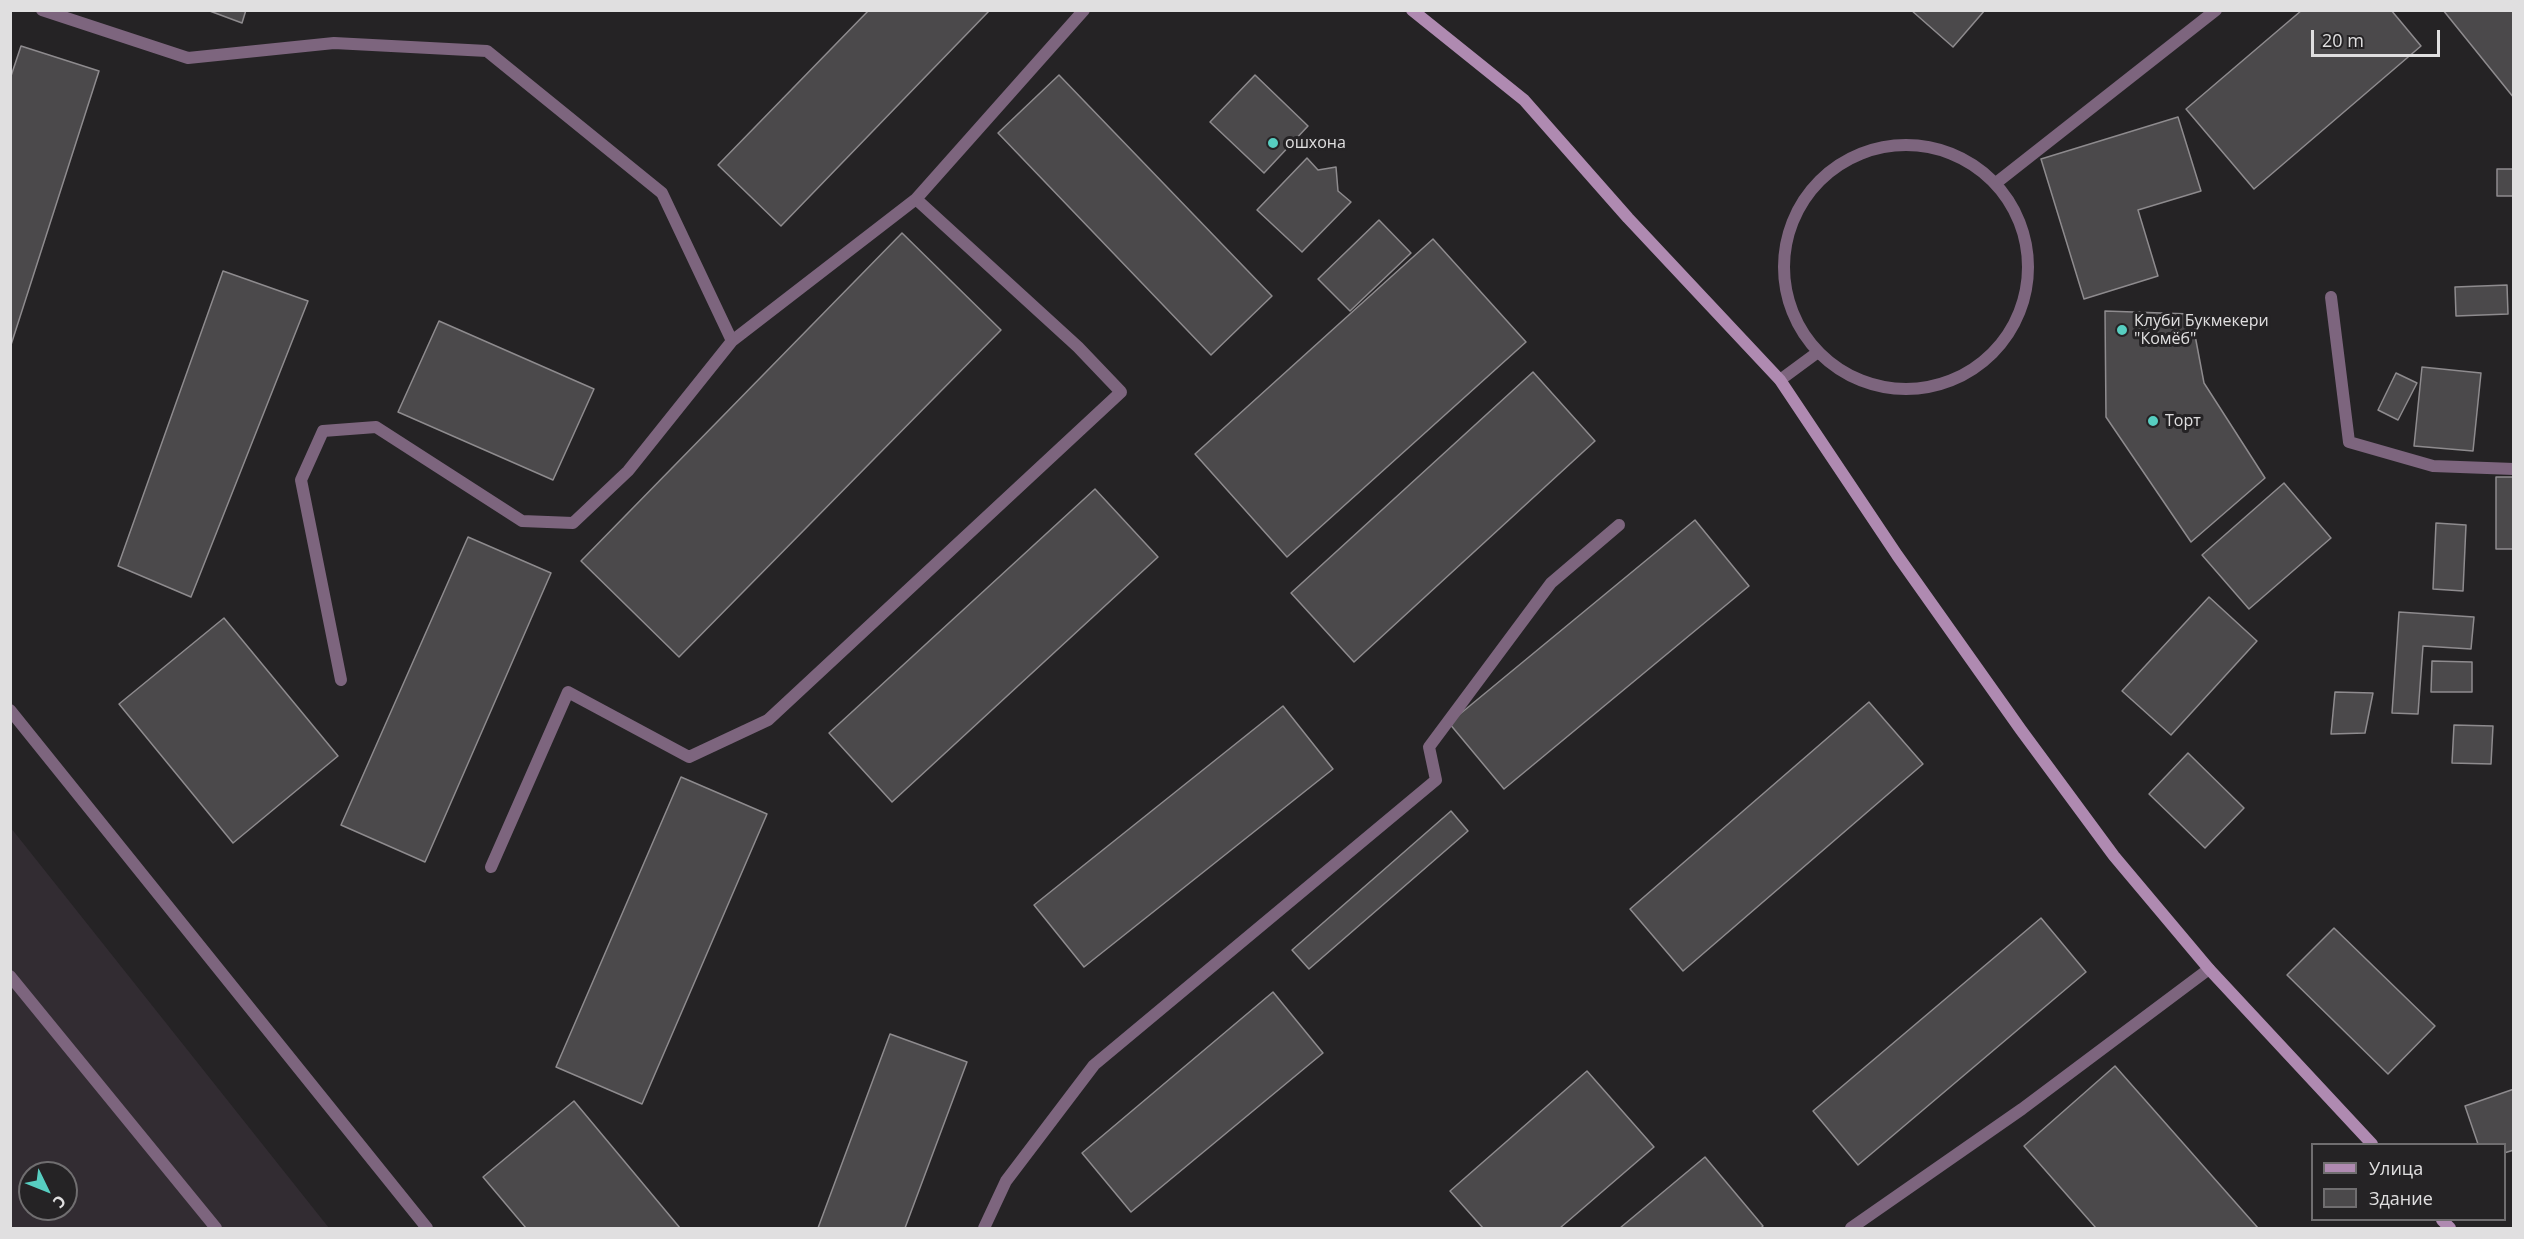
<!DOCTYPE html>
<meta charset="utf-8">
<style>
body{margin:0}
#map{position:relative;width:2524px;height:1239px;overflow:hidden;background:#252325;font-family:"Open Sans",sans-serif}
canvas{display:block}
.frame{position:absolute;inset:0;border:12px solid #e0dfe0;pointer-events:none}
.legend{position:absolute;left:2311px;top:1143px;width:195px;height:78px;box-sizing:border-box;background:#252325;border:2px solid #706e70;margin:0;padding:8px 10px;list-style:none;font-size:18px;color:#e0dfe0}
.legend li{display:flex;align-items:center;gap:12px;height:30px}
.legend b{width:30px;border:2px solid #706e70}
.north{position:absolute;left:18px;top:1161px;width:60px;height:60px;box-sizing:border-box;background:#252325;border:2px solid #706e70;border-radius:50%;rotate:133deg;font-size:16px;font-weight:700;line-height:24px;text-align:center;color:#e0dfe0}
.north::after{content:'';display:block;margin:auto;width:21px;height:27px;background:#57cec1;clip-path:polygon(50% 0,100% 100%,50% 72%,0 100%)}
.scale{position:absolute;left:2311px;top:30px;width:129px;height:27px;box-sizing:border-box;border:3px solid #e0dfe0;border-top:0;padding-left:8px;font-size:18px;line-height:21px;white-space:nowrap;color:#e0dfe0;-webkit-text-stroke:4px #252325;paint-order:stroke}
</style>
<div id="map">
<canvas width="2524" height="1239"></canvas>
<div class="frame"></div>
<ul class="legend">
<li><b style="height:8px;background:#af8ab1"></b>Улица</li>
<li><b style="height:16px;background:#4b494b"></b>Здание</li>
</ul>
<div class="north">С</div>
<div class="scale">20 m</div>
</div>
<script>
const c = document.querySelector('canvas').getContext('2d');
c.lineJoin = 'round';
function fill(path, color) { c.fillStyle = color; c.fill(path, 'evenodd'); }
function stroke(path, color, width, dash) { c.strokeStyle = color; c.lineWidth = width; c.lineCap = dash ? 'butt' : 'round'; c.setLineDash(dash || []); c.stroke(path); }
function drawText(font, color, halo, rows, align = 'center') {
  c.font = font + ' "Open Sans",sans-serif'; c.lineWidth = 6; c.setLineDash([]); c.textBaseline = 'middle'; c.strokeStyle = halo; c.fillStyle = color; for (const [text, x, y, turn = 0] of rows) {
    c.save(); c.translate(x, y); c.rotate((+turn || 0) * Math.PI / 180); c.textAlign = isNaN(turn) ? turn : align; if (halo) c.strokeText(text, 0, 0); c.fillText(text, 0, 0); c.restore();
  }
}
const built = new Path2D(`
 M11,828L329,1228H11ZM30,1173H66V1209H30Z`);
const building = new Path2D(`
 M207,10H246L242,23Z
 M869,10H990L781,226L718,165Z
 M1911,10H1985L1953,47Z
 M2302,10H2391L2421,46L2254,189L2186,109Z
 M2443,10H2514V98Z
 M21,46L99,71L10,348V79Z
 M1059,75L1272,296L1211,355L998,133Z
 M1255,75L1308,126L1264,173L1210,122Z
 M2178,117L2201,191L2138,210L2158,276L2084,299L2041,159Z
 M1307,158L1318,170L1336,167L1338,191L1351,202L1302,252L1257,210Z
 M2497,169H2514V196H2497Z
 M1379,220L1411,253L1350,311L1318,279Z
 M902,233L1001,330L679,657L581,561Z
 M1433,239L1526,342L1287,557L1195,454Z
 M223,271L308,301L191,597L118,566Z
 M2507,285L2508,314L2456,316L2455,287Z
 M2105,311L2191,314L2204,383L2265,478L2191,542L2106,417Z
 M439,321L594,389L553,480L398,412Z
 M2422,367L2481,373L2473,451L2414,446Z
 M1533,372L1595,441L1354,662L1291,593Z
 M2396,373L2417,383L2398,420L2378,410Z
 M2496,477H2514V549H2496Z
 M2284,483L2331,538L2249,609L2202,555Z
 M1095,489L1158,557L892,802L829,733Z
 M1695,520L1749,586L1504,789L1449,723Z
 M2436,523L2466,525L2463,591L2433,589Z
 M468,537L551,573L425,862L341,825Z
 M2209,597L2257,641L2171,735L2122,691Z
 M2399,612L2474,617L2471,649L2423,646L2418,714L2392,713Z
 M224,618L338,756L233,843L119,704Z
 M2432,661L2472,662V692H2431Z
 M2335,692L2373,693L2365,733L2331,734Z
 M1869,702L1923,764L1683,971L1630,909Z
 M1283,706L1333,769L1084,967L1034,905Z
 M2454,725L2493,726L2491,764L2452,763Z
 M2188,753L2244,808L2205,848L2149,794Z
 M681,777L767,814L642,1104L556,1067Z
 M1451,811L1468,831L1309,969L1292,950Z
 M2041,918L2086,972L1858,1165L1813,1111Z
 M2334,928L2435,1026L2388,1074L2287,975Z
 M1273,992L1323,1053L1131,1212L1082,1153Z
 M890,1034L967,1062L905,1228H818Z
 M2115,1066L2258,1228H2096L2024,1146Z
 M1587,1071L1654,1147L1560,1228H1483L1450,1191Z
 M2514,1089V1150L2504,1153V1144H2478L2465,1106Z
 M574,1101L680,1228H526L483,1177Z
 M1705,1157L1763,1226L1761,1228H1620Z`);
const service = new Path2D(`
 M10,976L216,1228`);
const minor = new Path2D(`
 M42,10L188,58L334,43L487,51L662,193L732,341L916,199L1084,10
 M2331,297L2349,442L2433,466L2514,469
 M341,680L301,480L323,431L376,427L522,521L573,523L628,471L732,341
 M10,710L427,1228
 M491,867L568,692L689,757L768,720L1121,392L1078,347L916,199
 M984,1228L1006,1181L1094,1065L1436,780L1429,747L1551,583L1619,525
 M1851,1228L2022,1109L2209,969`);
const tertiary = new Path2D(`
 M1784 267a122 122 0 1 1 244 0a122 122 0 1 1-244 0Z
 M1996,183L2216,10
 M1780,380L1818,352`);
const secondary = new Path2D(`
 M1412,10L1524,100L1628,218L1780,380L1897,555L2021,730L2114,856L2209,969L2372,1144
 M2442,1220L2450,1228`);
const markers = [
 [1273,143,6,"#57cec1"],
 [2122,330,6,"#57cec1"],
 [2153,421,6,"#57cec1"]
];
const poiNames = [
 ["ошхона",1285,143],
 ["Клуби Букмекери",2134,321],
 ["\"Комёб\"",2134,339],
 ["Торт",2165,421]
];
fill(built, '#322c32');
fill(building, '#4b494b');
stroke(building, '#8e8b8e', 1.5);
stroke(service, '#7d657e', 12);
stroke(minor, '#7d657e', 12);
stroke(tertiary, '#7d657e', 12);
stroke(secondary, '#af8ab1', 12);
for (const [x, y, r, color] of markers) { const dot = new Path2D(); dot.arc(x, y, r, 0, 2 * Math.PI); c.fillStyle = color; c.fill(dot); stroke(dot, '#252325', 2); }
drawText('16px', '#e0dfe0', '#252325', poiNames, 'left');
</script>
